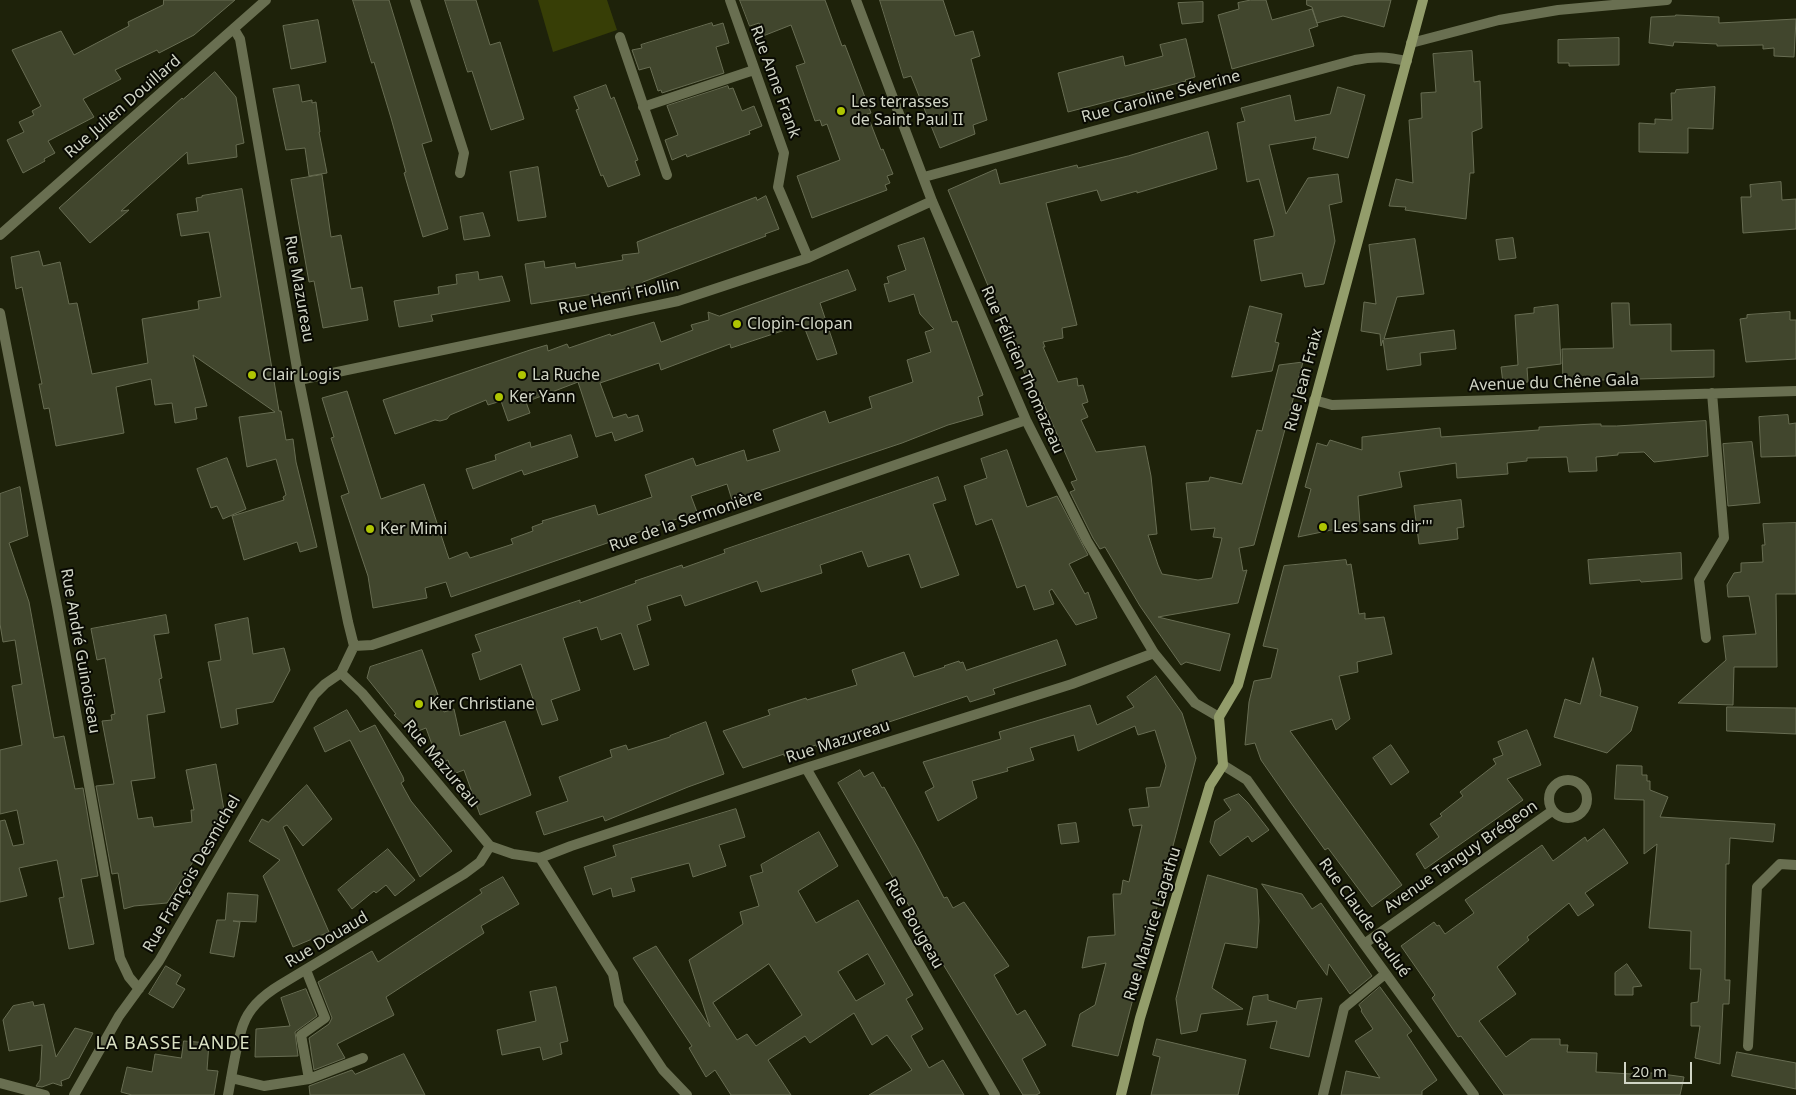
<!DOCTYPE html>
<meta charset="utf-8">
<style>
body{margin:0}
#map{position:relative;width:1796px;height:1095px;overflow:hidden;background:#1e220a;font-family:"Noto Sans",sans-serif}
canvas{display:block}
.scale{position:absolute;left:1624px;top:1062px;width:68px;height:22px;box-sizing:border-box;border:2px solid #d1d5c6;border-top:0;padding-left:6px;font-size:15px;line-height:18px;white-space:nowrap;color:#d1d5c6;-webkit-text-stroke:4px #090a03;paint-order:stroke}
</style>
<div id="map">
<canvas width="1796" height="1095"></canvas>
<div class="scale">20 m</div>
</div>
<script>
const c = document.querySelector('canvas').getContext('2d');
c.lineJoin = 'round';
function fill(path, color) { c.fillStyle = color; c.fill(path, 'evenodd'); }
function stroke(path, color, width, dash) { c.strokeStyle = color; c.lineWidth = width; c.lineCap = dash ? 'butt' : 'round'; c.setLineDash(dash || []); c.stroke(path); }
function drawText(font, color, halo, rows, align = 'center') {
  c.font = font + ' "Noto Sans",sans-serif'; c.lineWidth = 4; c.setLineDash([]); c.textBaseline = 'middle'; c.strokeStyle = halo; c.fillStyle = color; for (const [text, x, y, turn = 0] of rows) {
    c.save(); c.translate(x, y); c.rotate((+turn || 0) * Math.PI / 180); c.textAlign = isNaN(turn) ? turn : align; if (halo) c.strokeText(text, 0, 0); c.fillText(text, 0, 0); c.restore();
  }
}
const green = new Path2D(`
 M538,0H607L617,30L553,52Z`);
const building = new Path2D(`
 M164,0H235L194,35L159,53L157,50L115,70L121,79L83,99L94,117L48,141L55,153L44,159L45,161L23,173L7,140L24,132L19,122L34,115L32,111L41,106L12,50L61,31L74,55L129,26L128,22L163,5Z
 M353,0H389L432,141L422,144L448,229L423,237L404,173L406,172L391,118L374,62L372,63Z
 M445,0H476L490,45L500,42L524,119L491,130L472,71L468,72Z
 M740,0H825L842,46L845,45L871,113L867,114L881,150L883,149L893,174L887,176L890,183L885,185L887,190L812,218L797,176L840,160L827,124L822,126L820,120L815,121L796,66L805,63L791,25L763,36L759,23L750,26Z
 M880,0H943L955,36L973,31L980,56L971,59L987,120L973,125L975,134L940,148L911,76L904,78Z
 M1251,0H1266L1272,20L1312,9L1318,26L1309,29L1314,46L1232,69L1218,15L1239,9L1238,3Z
 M1307,0H1391L1384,27L1343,16L1317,23L1312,7L1307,5Z
 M1203,2V22L1182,24L1178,3Z
 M1676,15L1719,17V23L1796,19L1794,57L1774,56V48L1763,49V45L1717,46V44L1674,42L1673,46L1649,43L1651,17L1675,16Z
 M318,20L326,62L291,69L283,26Z
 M712,23L713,26L723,23L729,43L716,47L724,73L662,93L661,90L658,91L650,67L639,70L632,50L642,48L641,45Z
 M1619,38V65L1569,66V63H1558V40Z
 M1186,39L1195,77L1185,80L1186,81L1068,112L1058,73L1123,56L1125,66L1163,56L1160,45Z
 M1472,51L1474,82L1480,81L1482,128L1472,132L1474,173H1470L1466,219L1405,210L1406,207L1389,206L1396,179L1413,183L1409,120L1422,118L1421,93L1436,92L1433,54Z
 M215,72L236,97L244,143L236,145L237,157L188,164L187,152L121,211L129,210L90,243L59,208L182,98L183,99Z
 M299,85L302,102L312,100V103L316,102L320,132H319L327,173L309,176L305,148L286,150L273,89Z
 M606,85L611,99L614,97L638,160L635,161L640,175L608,187L603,175L601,176L576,110L579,109L574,97Z
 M728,86L729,89L733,88L742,111L754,106L762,126L749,131L750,134L687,157L686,154L672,160L665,140L678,135L667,106Z
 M1338,87L1365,95L1348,158L1313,149L1316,137L1269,145L1286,214L1308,178L1338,174L1342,202L1329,205L1335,241L1324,284L1305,287L1302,273L1261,281L1254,240L1274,236V232L1259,179L1247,182L1237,123L1245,121L1241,108L1290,95L1295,121L1330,114Z
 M1715,87L1713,129L1688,128V153L1639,152V123L1655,124V119L1672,120L1671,93H1675L1676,90Z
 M1208,132L1217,169L1137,193V191L1101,201L1097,190L1046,203L1077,325L1062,328L1063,338L1043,342L1045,347H1043L1058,382L1077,378L1078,386L1083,385L1088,402L1082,404L1088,417L1081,420L1096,452L1145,446L1151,476L1157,534L1148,535L1158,565L1162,574L1198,580L1212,578L1222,538L1213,537L1215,528L1191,530L1186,483L1209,481L1210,477L1242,484L1257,430L1262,431L1279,365L1303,362L1254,545L1239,548L1243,571L1247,570L1238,603L1158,617L1230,634L1220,671L1186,662L1181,665L1140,606L1105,547L1100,549L1093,538L1070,492L1075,490L1071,482L1077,480L1043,402L1037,403L948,190L996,169L1000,184L1077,165L1078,168L1128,156Z
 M538,167L546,217L518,221L510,172Z
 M322,175L331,237L341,235L351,289L362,287L368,320L323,328L314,281L309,282L291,180Z
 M1781,182L1782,200L1796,199V229L1743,233L1741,197H1751L1750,185Z
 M242,189L279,411H281L286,440L293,439L296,462L317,547L300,552L297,542L244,560L232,516L284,500L283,497L286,495L276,459L247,467L239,417L275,412L193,355L207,406L195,408L197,419L175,423L172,403L155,405L151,379L116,387L124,433L56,446L49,408L44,409L39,384H42L22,287L16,289L11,257L39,251L43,266L60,262L69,304L77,303L92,374L148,363L142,319L199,309L198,301L221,297L209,232L181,236L177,214L198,211L196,198L202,197V196Z
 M766,196L779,229L765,234L766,236L643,282L644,286L531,304L525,264L544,261L545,268L575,263L576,268L623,260L622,255L639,253L637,242L756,197L757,200Z
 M483,213L490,236L464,240L460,217Z
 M924,238L952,322L957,321L983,395L978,397L983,415L948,425L902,443L732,500L727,484L691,496L697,512L451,597L446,582L425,588L427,598L373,608L368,576L341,496L349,493L331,438L334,437L322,398L347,391L381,499L424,484L449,559L467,552L470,558L513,544L511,539L533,531L532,527L543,523L542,521L595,505L598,515L652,497L645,475L693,458L696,466L744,450L747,461L780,451L773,430L825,411L829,423L872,408L869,397L913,382L907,360L931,352L925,332L934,329L920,314L914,294L889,302L884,284L889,283L887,277L906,270L898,246Z
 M1513,238L1516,258L1499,260L1496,240Z
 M1415,239L1424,294L1397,297L1384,339L1454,330L1456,349L1420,353L1421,365L1387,370L1383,340L1381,346L1380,334L1361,331L1364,302L1376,304L1369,245Z
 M848,270L856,290L820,303L837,354L817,360L803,324L731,348L730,344L661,370L659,363L600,383L613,418L626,414L628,418L638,415L643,431L615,441L612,432L596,437L578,382L526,402L530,413L508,421L501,401L488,405L486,400L450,415L447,419L440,421L435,420L395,434L383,400L530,350L547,345L548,351L567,344L569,348L610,334L611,336L654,322L661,342L693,330L691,325L709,320L708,312L719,316Z
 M478,272L479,280L502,276L510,301L431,315L433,321L399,327L394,301L439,294L438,287L457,284L456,275Z
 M1612,303H1629L1630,325L1671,324V351L1714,350V377L1563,381L1562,349L1613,348Z
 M1558,305L1561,364L1527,368L1528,382L1503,383L1501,367L1518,365L1515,315L1534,313V308Z
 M1250,306L1282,314L1275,342L1279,343L1272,371L1232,377Z
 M1790,312V320H1796V359L1746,362L1740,319L1747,318V315Z
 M1788,415L1789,424L1796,423V456L1761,457L1759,417Z
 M1706,421L1708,456L1654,462L1644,452L1618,453V455L1596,457L1597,471L1569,472L1567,457L1527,458V461L1507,463L1508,474L1457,478L1456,463L1399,472L1402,487L1358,496L1360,524L1298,537L1311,489L1305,487L1317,443L1327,446L1330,440L1362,450V437L1440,428L1441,437L1539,430V427L1593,424H1601V426H1616Z
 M571,435L578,457L524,475L522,470L473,489L466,469L496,460L495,455L530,442L531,447Z
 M1752,442L1760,503L1728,506L1723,444Z
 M1007,450L1027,507L1057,496L1088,555L1069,564L1085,594L1088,592L1097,618L1076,625L1052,589L1049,591L1054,604L1034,610L1025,585L1017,588L992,519L976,525L964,486L987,478L981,459Z
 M227,458L246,509L223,519L217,506L211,508L197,469Z
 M938,477L946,500L933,504L959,575L921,588L909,554L868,567L862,551L820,565L822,573L761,592L757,581L685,606L681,595L647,606L651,620L637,625L649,665L634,670L621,633L601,640L597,627L563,638L580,690L551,700L558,720L542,725L521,664L480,680L472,654L481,651L475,635L580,600V603L636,583L635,581L682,565L683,568L725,553L724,550Z
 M20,487L28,536L9,543L29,602L54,738L64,736L75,789L83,788L98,876L81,879L94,944L69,949L59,898L64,897L57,860L19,868L27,896L0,902V821L5,820L13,846L24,844L17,810L0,814V750L22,745L12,686L22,684L15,640L3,642L0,624V494Z
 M1461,500L1464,527L1457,528L1458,539L1419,544L1414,506Z
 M1796,523V594H1776L1777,667H1734L1733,705L1678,703L1726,660L1723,636L1756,634L1749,596L1728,597L1727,585L1734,573L1741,572V563L1763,562L1762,545H1765L1763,524Z
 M1681,553L1682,579L1641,582L1640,580L1590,584L1588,560Z
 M1346,560L1347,565L1351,564L1359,614L1365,613V619L1384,617L1392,654L1357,662L1358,672L1339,676L1350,719L1336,730L1332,719L1290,731L1402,885L1372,907L1328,848L1325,850L1291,803L1261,760L1255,743L1245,745L1249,702L1254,681L1271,678L1278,649L1263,646L1284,566Z
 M166,615L169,633L154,635L162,678L159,679L165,712L147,715L155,778L131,781L138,819L152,817L154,827L192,822L191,810H194L186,770L216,764L225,816L196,857L167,903L134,906L124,909L118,873L112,874L96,786L114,784L102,721L112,720L111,715L115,714L105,658L97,660L91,629Z
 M248,618L253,654L284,648L290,670L273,702L236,709L238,724L221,728L208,662L221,660L215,625Z
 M1057,640L1066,665L993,689L995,694L970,702L967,696L853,734L840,736L841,739L817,747L816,745L784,756V754L743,768L723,731L770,715L768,710L806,698L807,700L857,685L852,670L904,652L914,677L945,667L944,666L959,661L960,663L963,662L966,670Z
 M422,650L444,712L454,709L460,736L505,721L531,795L480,815L464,770L453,774L448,760L439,764L426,728L413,733L394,715L396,714L367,678L370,667Z
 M1593,658L1601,691L1600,696L1638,707L1631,731L1607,753L1554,737L1565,699L1580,704Z
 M1156,676L1182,713L1196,758L1118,1056L1072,1046L1080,1014L1095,1005L1106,963L1082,968L1088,937L1115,935L1113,894H1121L1123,880L1129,882L1142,825L1133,826L1129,809L1149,807L1146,788L1160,787L1166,766L1155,730L1138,735L1135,726L1078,751L1074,735L1030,748L1034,760L1007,768L1008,771L972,781L977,798L938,821L925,792L934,787L923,762L1001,739L999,732L1090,705L1097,725L1134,707L1127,697Z
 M1727,707L1796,708V734L1727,731Z
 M347,710L360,732L375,725L403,777L404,781L401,783L411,801L452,851L420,877L350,740L325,752L314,728Z
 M706,722L724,774L688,787L605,821L603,816L544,835L536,812L568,801L559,777L612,757L610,750L626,745L628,750L670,737V736Z
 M1527,730L1541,765L1507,779L1523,800L1425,869L1416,854L1439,837L1430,824L1442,816L1440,814L1463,796L1460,792L1496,764L1493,759L1503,755L1498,742Z
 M1391,745L1409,772L1391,785L1373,758Z
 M1617,765L1642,766V775H1647V781H1650V790L1668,797L1660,817L1775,824L1773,842L1730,838L1729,864H1726L1725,980H1730L1729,1004H1723L1720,1064L1695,1058L1700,1026H1691V1003L1698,1002L1701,969H1690L1691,931L1649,928L1657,844L1644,854V800L1615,799Z
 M860,770L864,777L873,772L882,788L884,787L918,848L944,898L947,897L953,908L964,902L1009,966L994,975L1017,1015L1025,1010L1046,1045L1022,1059L1040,1093L1036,1095H1023L938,956L838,783Z
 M307,785L332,819L303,846L287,825L283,827L329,932L293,947L263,876L280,860L249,841L262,819L268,822Z
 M1239,794L1248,803L1269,830L1252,842L1248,836L1220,856L1210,842L1215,821L1231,810L1224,800Z
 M736,809L745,837L719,845L726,866L693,877L689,863L631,878L635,891L613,897L611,888L593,895L584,867L616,856L613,846Z
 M1076,823L1079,842L1061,844L1058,825Z
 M1604,829L1628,863L1585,893L1594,905L1578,916L1569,903L1527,937L1529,940L1497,967L1516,994L1479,1021L1506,1057L1531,1039H1560V1045H1568L1567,1052L1597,1053L1596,1072L1632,1074V1073H1655L1684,1077L1680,1095H1504L1461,1036L1458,1037L1432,998L1435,995L1401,946L1434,922L1437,926L1439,925L1445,934L1474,913L1465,900L1542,845L1553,861L1585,837L1587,841Z
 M819,832L838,866L798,891L816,923L858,900L913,995L906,999L923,1029L911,1036L929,1068L943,1060L964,1095H869L912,1070L887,1035L872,1045L854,1013L810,1043L805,1036L768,1060L791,1095H731L715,1070L706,1077L689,1048L692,1046L633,958L656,946L710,1027L689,960L743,924L740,912L759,906L750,876L763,872L761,865ZM868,954L885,984L856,1001L838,972ZM769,964L802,1015L756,1046L747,1034L737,1040L713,1003Z
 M388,849L415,880L395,896L386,885L376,893L374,891L352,909L338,890Z
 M1208,875L1257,889L1259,921L1257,948L1225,943L1212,988L1243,1009L1201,1014L1197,1031L1181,1034L1176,999Z
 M503,877L519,904L481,926L484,933L386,997L394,1015L337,1044L345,1058L314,1070L309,1038L329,1024L332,1018L318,982L372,951L378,962L482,893L480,890Z
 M1262,884L1302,894L1312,909L1321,903L1372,976L1350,994L1329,964L1327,975Z
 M228,893L258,895L256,922L233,921L240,922L234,957L210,953L217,920H225Z
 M1627,964L1642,986L1633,987V995H1615V973Z
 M166,966L181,975L176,984L185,989L173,1008L149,994Z
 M556,987L568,1041L560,1043L562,1054L543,1060L540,1047L502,1055L497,1030L536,1021L530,992Z
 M1380,987L1412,1031L1407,1035L1437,1080L1422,1091V1095H1341L1346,1071L1380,1078L1355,1041L1373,1029L1361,1011L1362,1010L1359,1005Z
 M306,989L317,1016L295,1032L298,1056L255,1057L256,1029L290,1026L281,998Z
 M1268,995V1000L1296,1009L1298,1001L1322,998L1309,1057L1270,1048L1277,1021L1247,1025L1253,997Z
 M33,1002L34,1006L44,1004L56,1057L75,1028L93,1033L69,1078L61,1081L62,1086L53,1083L42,1087L36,1086L40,1080L42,1045L9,1051L3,1020L13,1006Z
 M1157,1039L1246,1060L1238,1095H1151L1160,1057L1153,1055Z
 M184,1041L209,1043L207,1070L218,1071L214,1095H132L121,1092L127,1067L152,1072L155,1054L181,1058Z
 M1737,1052L1796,1063V1089L1732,1076Z
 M404,1054L425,1095H310L309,1086L352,1070L355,1074Z`);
const street = new Path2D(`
 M415,0L464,153L460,173
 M730,0L784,153L778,187L808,258
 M856,0L932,201L1026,420L1087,541L1154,653L1195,703L1219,717
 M234,29L240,39L299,380L348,622L354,646L341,673L362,693L490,846L513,854L540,858L571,846L806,768L1072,684L1154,653
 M620,37L667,175
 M1411,43L1499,20L1558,10L1667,0
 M643,107L754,70
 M924,177L1355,60C1375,56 1387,57 1407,61
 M0,235L266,0
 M0,313L57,606L120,958L129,977L139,989
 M299,380L678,301L808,258L932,201
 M1314,400L1332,405L1796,391
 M1706,638L1699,580L1724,538L1712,393
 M354,646L372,645L384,641L1026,420
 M1223,765L1247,780L1364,944L1474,1095
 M806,768L995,1095
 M1549 799a19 19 0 1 1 38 0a19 19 0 1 1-38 0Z
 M540,858L613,974L619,1004L663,1070L687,1095
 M1364,944L1552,811
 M306,970L325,1018L301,1035L309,1079
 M1748,1046L1757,887L1780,864L1796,865
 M231,1078L264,1086L309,1079L363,1058
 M0,1083L45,1095
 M74,1095L119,1016L159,961L314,695L325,684L341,673
 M228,1095C232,1074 236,1045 243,1025C249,1008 265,994 280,985L464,874L480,862L490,846
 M1323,1095L1344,1008L1385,974`);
const secondary = new Path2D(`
 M1121,1095L1140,1018L1210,785L1223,765L1219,717L1238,685L1423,0`);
const markers = [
 [841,111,5,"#afc503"],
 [737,324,5,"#afc503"],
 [252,375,5,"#afc503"],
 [522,375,5,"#afc503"],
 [499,397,5,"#afc503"],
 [1323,527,5,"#afc503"],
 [370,529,5,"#afc503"],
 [419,704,5,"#afc503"]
];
const streetNames = [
 ["Rue Anne Frank",775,82,70],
 ["Rue Caroline Séverine",1161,97,-15],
 ["Rue Julien Douillard",123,107,-41],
 ["Rue Mazureau",299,289,80],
 ["Rue Henri Fiollin",619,297,-12],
 ["Rue Félicien Thomazeau",1022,370,66],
 ["Rue Jean Fraix",1304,380,-75],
 ["Avenue du Chêne Gala",1554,383,-2],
 ["Rue de la Sermonière",686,521,-19],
 ["Rue André Guinoiseau",80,651,80],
 ["Rue Mazureau",838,742,-18],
 ["Rue Mazureau",441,764,50],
 ["Avenue Tanguy Brégeon",1461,857,-35],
 ["Rue François Desmichel",192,874,-60],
 ["Rue Claude Gaulué",1364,918,54],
 ["Rue Bougeau",914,924,60],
 ["Rue Maurice Lagathu",1153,924,-73],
 ["Rue Douaud",327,940,-31]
];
const poiNames = [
 ["Les terrasses",851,102],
 ["de Saint Paul II",851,120],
 ["Clopin-Clopan",747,324],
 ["Clair Logis",262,375],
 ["La Ruche",532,375],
 ["Ker Yann",509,397],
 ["Les sans dir'''",1333,527],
 ["Ker Mimi",380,529],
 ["Ker Christiane",429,704]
];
const neighbourhoodNames = [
 ["LA BASSE LANDE",173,1044]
];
fill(green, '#373e06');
fill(building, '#41462d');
stroke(building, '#686d53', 1);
stroke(street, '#696f51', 10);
stroke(secondary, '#939d6b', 10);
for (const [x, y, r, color] of markers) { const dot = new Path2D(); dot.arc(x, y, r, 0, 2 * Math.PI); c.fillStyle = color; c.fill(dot); stroke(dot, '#090a03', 2); }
drawText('16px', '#d1d5c6', '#090a03', streetNames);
drawText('16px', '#d1d5c6', '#090a03', poiNames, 'left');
c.letterSpacing = '1px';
drawText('18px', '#dae1c3', '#090a03', neighbourhoodNames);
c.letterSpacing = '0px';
</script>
